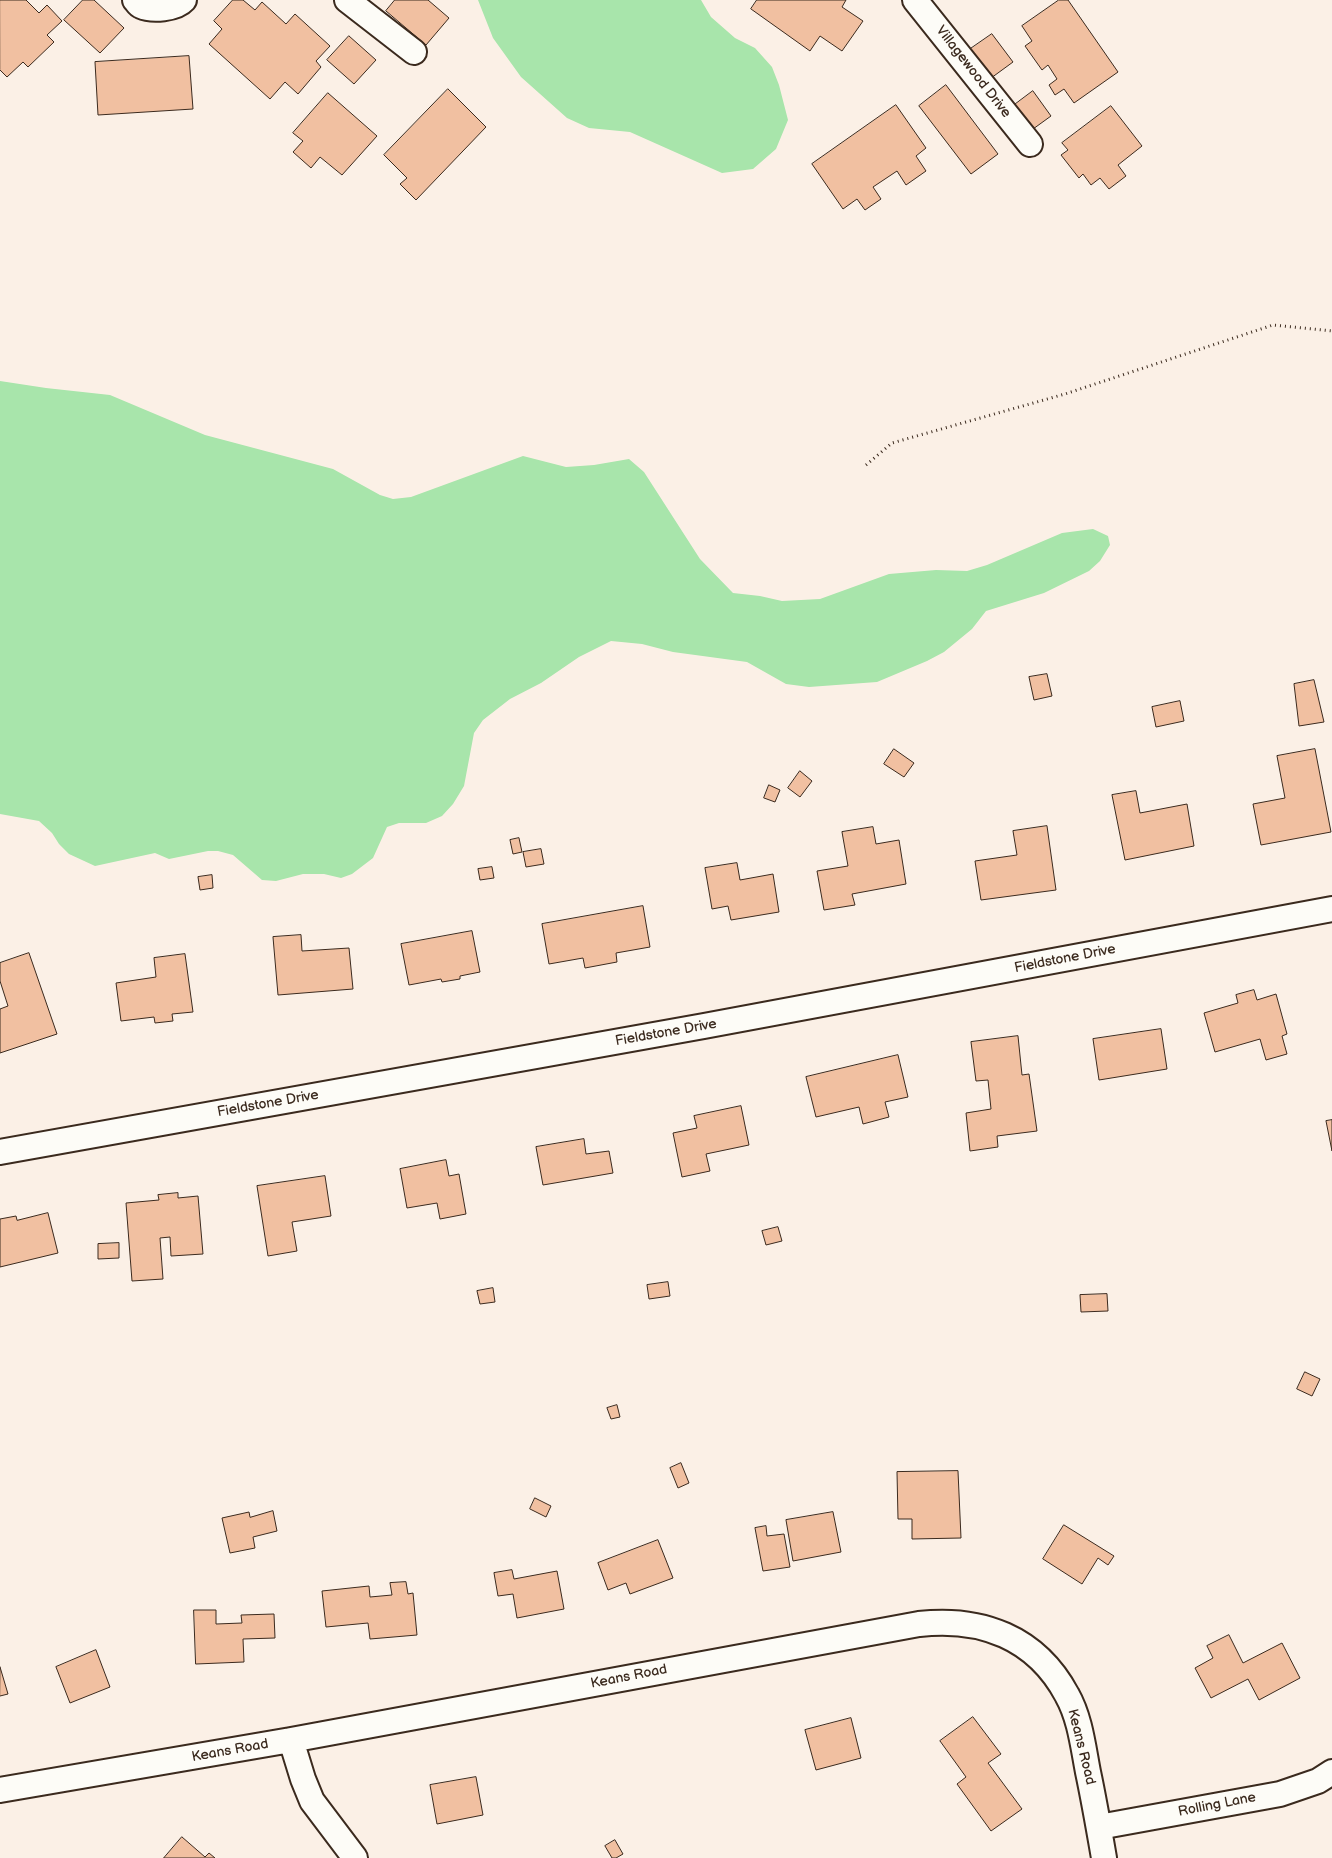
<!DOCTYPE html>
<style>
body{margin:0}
canvas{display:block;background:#fbf0e6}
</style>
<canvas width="1332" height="1858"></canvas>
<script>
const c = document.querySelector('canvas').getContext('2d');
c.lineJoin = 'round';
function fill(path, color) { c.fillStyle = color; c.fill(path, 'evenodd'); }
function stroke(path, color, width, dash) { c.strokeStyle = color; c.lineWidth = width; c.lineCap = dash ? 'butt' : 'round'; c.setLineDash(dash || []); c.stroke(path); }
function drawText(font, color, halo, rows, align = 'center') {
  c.font = font + ' "Balsamiq Sans",sans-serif'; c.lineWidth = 4.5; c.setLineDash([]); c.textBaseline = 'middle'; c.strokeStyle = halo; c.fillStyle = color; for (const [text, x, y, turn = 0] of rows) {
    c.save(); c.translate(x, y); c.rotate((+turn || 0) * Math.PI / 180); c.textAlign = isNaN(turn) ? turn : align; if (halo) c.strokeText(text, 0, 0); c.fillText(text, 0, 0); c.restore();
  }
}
const green = new Path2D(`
 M478,0H701L711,17L735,38L755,48L772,67L779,85L788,120L776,149L753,169L722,173L630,132L589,128L567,118L521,77L493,38Z
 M0,381L46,388L110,395L205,435L333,469L380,495L393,499L411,497L523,456L566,467L594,465L629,459L644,472L700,559L733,593L760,596L782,601L820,599L889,574L936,570L967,571L987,565L1062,533L1093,529L1108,536L1110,545L1100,561L1089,571L1044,593L986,611L972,629L944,652L927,661L877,682L809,687L786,684L747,662L673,652L642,644L611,641L579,657L541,683L510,699L483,720L474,733L464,786L453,804L442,816L426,823H399L387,827L373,858L352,874L341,878L324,874H303L276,881L262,880L233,855L218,851H208L169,859L155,853L95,866L69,854L59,844L52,833L39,821L0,814Z`);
const building = new Path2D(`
 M0,0H26L39,13L47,5L62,21L47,35L54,42L28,67L23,62L7,77L0,70Z
 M83,0H94L124,28L100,53L64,20Z
 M233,0H243L255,10L262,2L286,24L295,14L330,46L316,61L321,67L298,94L285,82L270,99L209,44L222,29L214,21Z
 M395,0H428L449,18L426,45L386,11Z
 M757,0H846L842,7L863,21L842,51L820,36L810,51L751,9Z
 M1059,0H1068L1118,72L1074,103L1064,89L1055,95L1049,85L1057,79L1048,65L1042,70L1025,46L1032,41L1022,26Z
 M992,34L1013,62L987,81L966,52Z
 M349,36L376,60L354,84L327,60Z
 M189,56L193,109L98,115L95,62Z
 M946,85L998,154L971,174L919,106Z
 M448,89L486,127L416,200L400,184L407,178L384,155Z
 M1033,91L1051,116L1022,137L1005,112Z
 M328,93L377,136L342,175L320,157L311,168L293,152L303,141L293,133Z
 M896,105L926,148L916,156L926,171L906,185L897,171L873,187L881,199L865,210L857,199L843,209L812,164Z
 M1111,106L1142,146L1118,165L1126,176L1109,189L1100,178L1091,185L1083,174L1079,178L1061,155L1068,150L1062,143Z
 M1047,674L1052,696L1034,700L1029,677Z
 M1314,680L1324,722L1299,726L1294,684Z
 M1180,701L1184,721L1156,727L1152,707Z
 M894,749L914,763L904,777L884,764Z
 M1315,749L1331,832L1261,845L1253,804L1285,798L1277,756Z
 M800,771L812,781L800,797L788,788Z
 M769,785L780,790L775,802L764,798Z
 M1136,791L1140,813L1187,804L1194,846L1125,860L1112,795Z
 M1047,826L1056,890L981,900L975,861L1017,855L1013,831Z
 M873,827L876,844L899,840L906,884L852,894L855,905L824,910L817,871L848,866L842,832Z
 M519,838L522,852L513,854L510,840Z
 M541,849L544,864L526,867L523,852Z
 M737,863L740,880L773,874L779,912L731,920L728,906L712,909L705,868Z
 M492,867L494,878L480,880L478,869Z
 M212,875L213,888L200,890L198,877Z
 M643,906L650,947L616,953L617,962L585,968L583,958L549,964L542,924Z
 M472,931L480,972L460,976V979L442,982L441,979L409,985L401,944Z
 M301,935L302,951L349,948L353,989L278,995L273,937Z
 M29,953L57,1034L0,1053V1009L8,1006L0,981V963Z
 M185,954L193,1012L172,1014L173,1021L155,1023L154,1017L121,1021L116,983L156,977L154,958Z
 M1254,990L1257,1000L1276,994L1287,1034L1282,1036L1287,1054L1266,1060L1260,1039L1215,1052L1204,1013L1238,1003L1236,995Z
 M1161,1029L1167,1069L1099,1080L1093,1039Z
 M1018,1036L1022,1075L1029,1074L1037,1131L997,1136L998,1147L970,1151L966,1113L991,1109L988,1080L976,1081L971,1042Z
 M898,1055L908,1097L885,1102L889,1117L863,1124L859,1107L816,1117L806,1077Z
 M741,1106L749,1145L706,1154L710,1171L682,1177L673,1133L697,1128L694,1116Z
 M1332,1120V1151L1326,1121Z
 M584,1139L586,1154L609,1151L613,1173L543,1185L536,1147Z
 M446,1160L449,1176L459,1174L466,1214L440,1219L437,1203L407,1208L400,1169Z
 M325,1176L331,1216L292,1222L297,1251L268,1256L257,1186Z
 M178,1193V1198L198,1196L203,1254L171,1256L170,1237L160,1238L163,1279L132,1281L126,1203L159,1200L158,1195Z
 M48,1213L58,1253L0,1267V1219L16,1216L17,1220Z
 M778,1227L782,1241L766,1245L762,1231Z
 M119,1243V1258L98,1259V1244Z
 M668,1282L670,1296L649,1299L647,1285Z
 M493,1288L495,1302L480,1304L477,1291Z
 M1107,1294L1108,1311L1081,1312L1080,1295Z
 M1305,1372L1320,1379L1312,1396L1297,1389Z
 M617,1405L620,1417L611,1419L607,1408Z
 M681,1463L689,1483L678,1488L670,1468Z
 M958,1471L961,1538L912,1539V1519H898L897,1472Z
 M535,1498L551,1506L546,1517L530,1509Z
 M273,1511L277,1531L253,1537L255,1548L230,1553L222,1518L249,1512L250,1517Z
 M833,1512L841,1552L793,1561L786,1520Z
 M1064,1525L1114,1556L1108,1565L1098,1558L1082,1584L1043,1559Z
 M766,1526L767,1536L784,1534L790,1567L763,1571L755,1528Z
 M658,1540L673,1578L630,1594L626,1583L608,1590L598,1563Z
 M512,1570L514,1579L557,1571L564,1609L517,1618L513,1594L498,1596L494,1573Z
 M406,1582L408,1594L413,1593L417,1635L370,1639L368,1623L326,1627L322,1591L369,1586L370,1597L392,1595L390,1583Z
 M194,1610H216V1624L242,1623L241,1615L274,1614L275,1638L243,1639L244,1662L196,1664Z
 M1229,1635L1243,1663L1282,1643L1300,1678L1259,1700L1248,1679L1211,1698L1195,1668L1213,1658L1207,1646Z
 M96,1650L110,1687L70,1703L56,1667Z
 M0,1667L8,1694L0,1696Z
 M973,1717L1001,1754L988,1763L1022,1809L991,1831L957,1784L966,1777L940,1741Z
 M851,1718L861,1758L816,1770L805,1730Z
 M476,1777L483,1815L437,1824L430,1785Z
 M182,1837L205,1857L209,1853L215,1858H164Z
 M615,1840L623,1854L616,1858H612L605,1846Z`);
const path = new Path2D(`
 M866,465L892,443L1065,394L1273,325L1332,331`);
const minor = new Path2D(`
 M135,0C137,2 138,5 141,6C152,11 176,9 184,0
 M347,0L414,52
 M915,0L1030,144
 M0,1152L704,1026L1332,909
 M291,1740L303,1779L312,1801L355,1858
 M0,1790L291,1740L919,1624C981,1617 1036,1637 1067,1695C1080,1718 1083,1746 1088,1772C1094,1800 1099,1829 1104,1858
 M1099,1827L1280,1794L1318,1781L1332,1772`);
const streetNames = [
 ["Villagewood Drive",973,72,52],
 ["Fieldstone Drive",1065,959,-11],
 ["Fieldstone Drive",666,1033,-10],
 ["Fieldstone Drive",268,1104,-10],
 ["Keans Road",629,1677,-11],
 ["Keans Road",1081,1747,76],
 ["Keans Road",230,1751,-10],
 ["Rolling Lane",1217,1805,-11]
];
fill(green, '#a8e5ab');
fill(building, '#f1c0a1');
stroke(building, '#3b2a1e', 1);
stroke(minor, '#3b2a1e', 28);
stroke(path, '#3b2a1e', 3, [1, 4]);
stroke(minor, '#fdfcf7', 24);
drawText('14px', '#3b2a1e', '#fdfcf7', streetNames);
</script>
